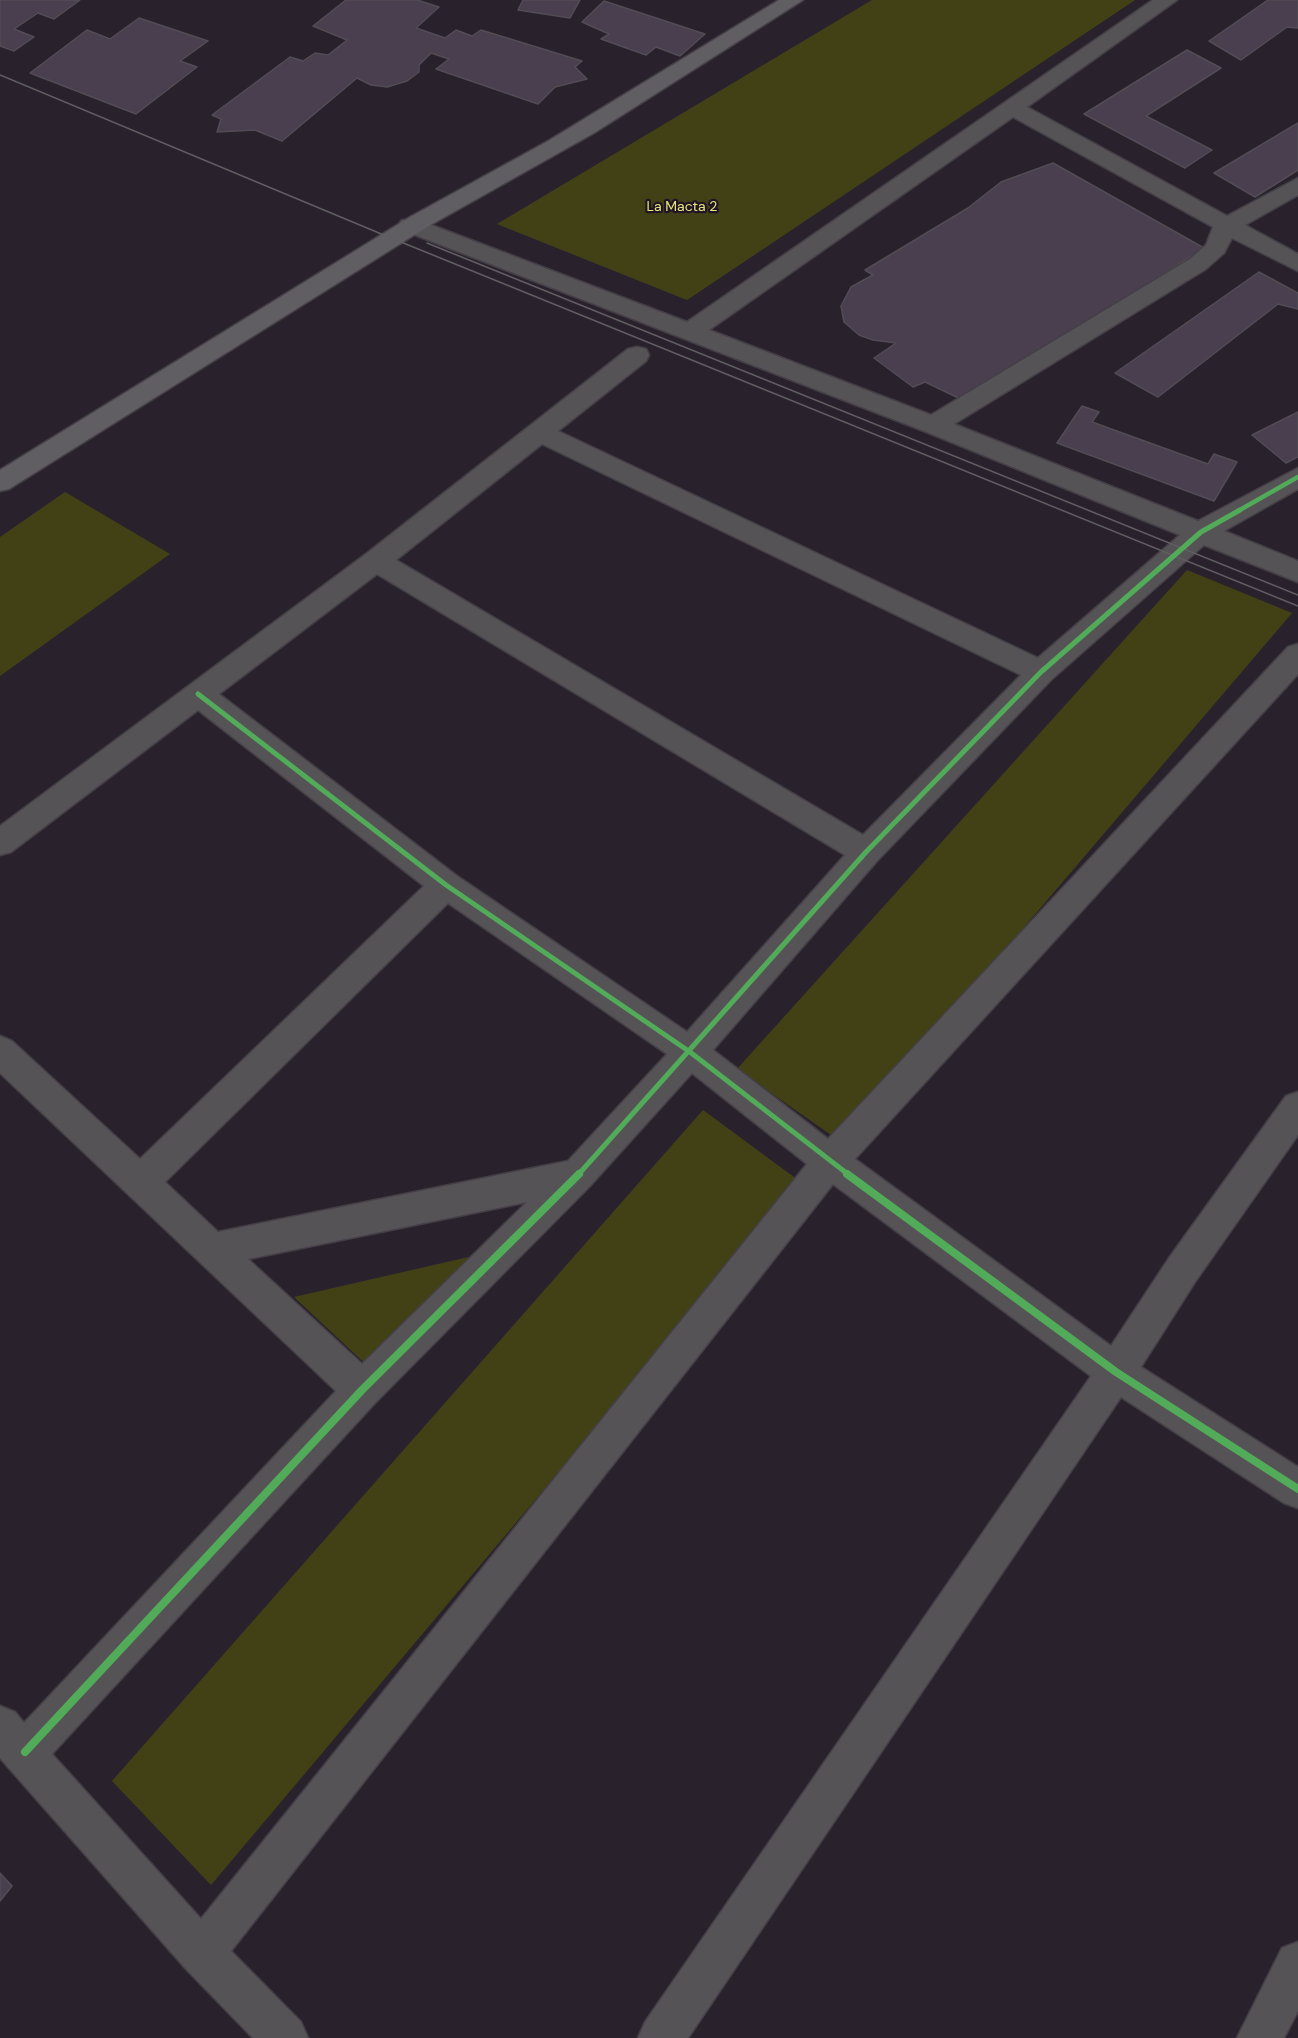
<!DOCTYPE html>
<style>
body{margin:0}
canvas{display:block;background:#29222c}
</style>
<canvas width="1298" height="2038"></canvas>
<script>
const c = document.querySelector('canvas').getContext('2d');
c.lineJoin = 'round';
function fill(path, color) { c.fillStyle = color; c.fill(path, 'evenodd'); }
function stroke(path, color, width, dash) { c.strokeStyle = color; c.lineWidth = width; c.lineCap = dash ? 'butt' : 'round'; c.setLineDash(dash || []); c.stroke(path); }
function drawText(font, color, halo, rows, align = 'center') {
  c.font = font + ' "DM Sans",sans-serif'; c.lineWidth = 4.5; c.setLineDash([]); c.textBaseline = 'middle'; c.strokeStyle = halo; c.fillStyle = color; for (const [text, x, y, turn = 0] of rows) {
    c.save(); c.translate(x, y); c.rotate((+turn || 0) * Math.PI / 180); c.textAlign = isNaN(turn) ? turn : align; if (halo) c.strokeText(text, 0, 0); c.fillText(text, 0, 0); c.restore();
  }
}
const green = new Path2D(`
 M872,0H1135L687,300L497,224Z
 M65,492L170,554L0,676V537Z
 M1187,570L1292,613L841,1142L737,1069Z
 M703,1110L802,1183L211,1885L112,1781Z
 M473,1256L372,1370L294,1297Z`);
const building = new Path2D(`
 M0,0H80L54,19L38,13L14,29L34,37L14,51L0,46Z
 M346,0H417L439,7L416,28L445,38L456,30L472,36L481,30L582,61L575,67L587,79L555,87L538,104L436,69L449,59L431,53L419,65V72L407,81L387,87L371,85L357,78L282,141L255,130L217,132L221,119L212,115L290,57L303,61L315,53L328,55L347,40L313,26Z
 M523,0H580L570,18L518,10Z
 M1268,0H1298V28L1287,27L1241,60L1209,41Z
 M604,1L705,34L680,56L656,47L646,55L601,39L609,34L582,22Z
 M139,18L208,41L180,61L197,67L136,114L30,73L87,30L110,39Z
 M1187,50L1221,68L1146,116L1212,150L1185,168L1084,114Z
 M1298,123V170L1255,197L1214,173Z
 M1053,163L1204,248L967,402L925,382L913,387L874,358L896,343L873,340L859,335L844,322L841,306L851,287L873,275L865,270L968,208L1001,182Z
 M1259,272L1298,293V309L1278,304L1158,397L1115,373Z
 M1082,406L1099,412L1092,422L1208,464L1214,454L1237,462L1214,501L1057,443Z
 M1298,412V457L1286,463L1252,435Z
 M0,1873L12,1886L0,1901Z`);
const street = new Path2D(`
 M1153,0H1177L1027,107L1227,216L1298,178V195L1245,225L1298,254V271L1232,238L1224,253L1206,269L954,424L1198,521L1298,468V489L1224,531L1298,561V582L1204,545L1051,680L877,861L713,1050L828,1139L1288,647L1298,644V674L855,1159L1111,1346L1169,1258L1286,1096L1298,1092V1135L1195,1282L1141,1367L1298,1467V1508L1284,1503L1121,1397L688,2038H638L645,2022L1091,1376L833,1184L231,1951L301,2022L308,2038H253L186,1969L0,1758V1706L15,1712L24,1723L336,1391L0,1073V1036L12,1041L140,1159L424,886L198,710L11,852L0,855V826L366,554L628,349L637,347L646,349L649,355L646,361L558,431L1038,658L1180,535L924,431L402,230L398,225L402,220H418L687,322ZM1013,117L1213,227L1206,245L1190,259L931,415L709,330ZM542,444L1021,675L863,835L396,560ZM377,574L845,855L687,1032L457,876L219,694ZM448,903L667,1054L568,1161L218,1232L165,1182ZM692,1073L807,1164L201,1919L52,1754L375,1403L590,1186ZM527,1202L362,1364L248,1259Z
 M1298,1942V2011L1284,2038H1237L1282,1948Z`);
const secondary = new Path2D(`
 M779,0H803L594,133L427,227L9,489L0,491V470L410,217L548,141Z`);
const tram = new Path2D(`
 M0,75L391,238L1298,606
 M427,243L1298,595`);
const cyclewayFar2 = new Path2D(`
 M1238,511L1298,477`);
const cyclewayFar1 = new Path2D(`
 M198,694L446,885L690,1052L849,1175
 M578,1175L866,852L1041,672L1201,532L1240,510`);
const cycleway = new Path2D(`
 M847,1174L1116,1372L1298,1489
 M25,1752L362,1390L579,1174`);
const farParknames = [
 ["La Macta 2",682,207]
];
fill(green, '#424116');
fill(building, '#4a3f4f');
stroke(building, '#524c55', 1.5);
stroke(street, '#453f48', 3);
stroke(secondary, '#453f48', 3);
fill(street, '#565357');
fill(secondary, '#615e63');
stroke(tram, '#615e63', 1.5);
stroke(cyclewayFar2, '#51ab58', 4.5);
stroke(cyclewayFar1, '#51ab58', 5);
stroke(cycleway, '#51ab58', 8);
drawText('14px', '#e6e777', '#201427', farParknames);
</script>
